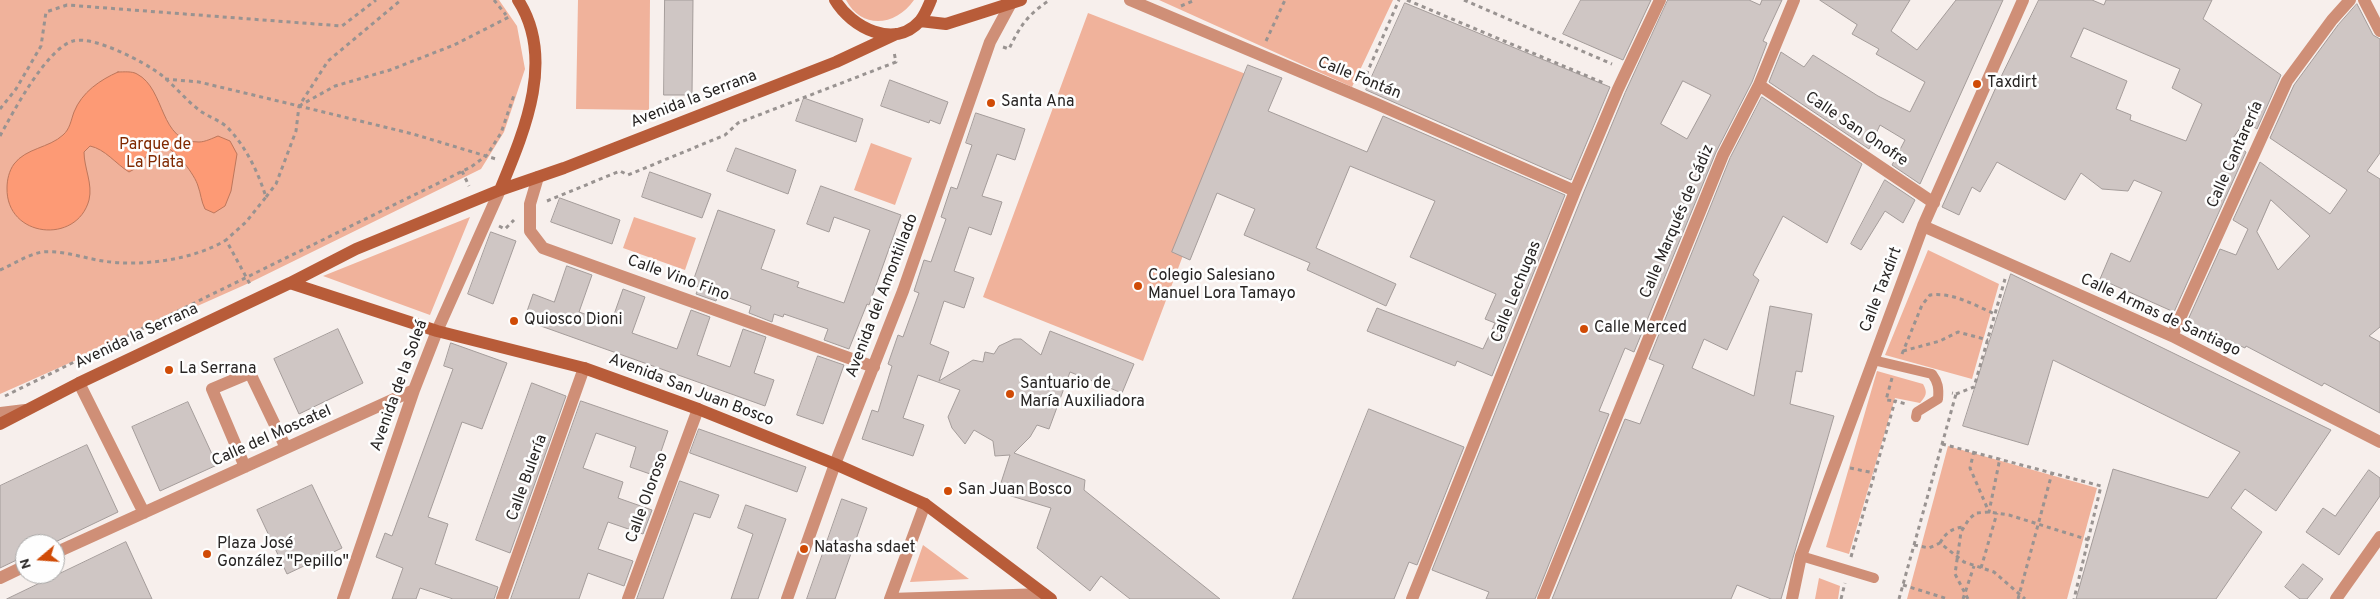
<!DOCTYPE html>
<meta charset="utf-8">
<style>
body{margin:0}
#map{position:relative;width:2380px;height:599px;overflow:hidden;background:#f7efec;font-family:Overpass,sans-serif}
canvas{display:block}
.north{position:absolute;left:15px;top:534px;width:50px;height:50px;box-sizing:border-box;background:#fefefe;border:1px solid #a8a7a6;border-radius:50%;rotate:252deg;font-size:14px;font-weight:700;line-height:20px;text-align:center;color:#272423}
.north::after{content:'';display:block;margin:auto;width:18px;height:22px;background:#d04b06;clip-path:polygon(50% 0,100% 100%,50% 72%,0 100%)}
</style>
<div id="map">
<canvas width="2380" height="599"></canvas>
<div class="north">N</div>
</div>
<script>
const c = document.querySelector('canvas').getContext('2d');
c.lineJoin = 'round';
function fill(path, color) { c.fillStyle = color; c.fill(path, 'evenodd'); }
function stroke(path, color, width, dash) { c.strokeStyle = color; c.lineWidth = width; c.lineCap = dash ? 'butt' : 'round'; c.setLineDash(dash || []); c.stroke(path); }
function drawText(font, color, halo, rows, align = 'center') {
  c.font = font + ' Overpass,sans-serif'; c.lineWidth = 5; c.setLineDash([]); c.textBaseline = 'middle'; c.strokeStyle = halo; c.fillStyle = color; for (const [text, x, y, turn = 0] of rows) {
    c.save(); c.translate(x, y); c.rotate((+turn || 0) * Math.PI / 180); c.textAlign = isNaN(turn) ? turn : align; if (halo) c.strokeText(text, 0, 0); c.fillText(text, 0, 0); c.restore();
  }
}
const green = new Path2D(`
 M0,0H499L517,26L525,69L504,132L481,169L249,283L0,394Z
 M578,0H650L649,110L576,109Z
 M846,0H914C896,26 862,30 846,0Z
 M1159,0H1393L1352,87Z
 M1088,13L1251,76L1143,361L983,297Z
 M871,143L912,158L895,205L854,190Z
 M470,217L430,315L323,276Z
 M634,217L696,238L685,270L623,248Z
 M1928,250L1999,284L1972,379L1885,355Z
 M1877,371L1923,384C1928,393 1926,396 1920,403L1895,398L1849,554L1826,547Z
 M1948,446L2097,488L2067,599H1907Z
 M923,545L969,579L910,582Z
 M1819,578L1840,586L1838,599H1815Z`);
const water = new Path2D(`
 M118,72C124,72 132,71 137,74C166,89 159,143 199,142C205,142 213,138 218,136L230,141L237,154L231,191L225,206L214,213L205,209C201,201 201,194 198,186C195,175 176,150 165,147C161,146 156,147 152,147L140,166L129,172C116,164 105,149 90,146L84,152C84,168 93,184 89,200C77,245 6,238 7,188C7,180 9,171 14,164C26,148 49,148 63,135C70,129 71,120 74,112C82,92 100,80 118,72Z`);
const building = new Path2D(`
 M665,0H693L692,95H664Z
 M1581,0H1651L1623,60L1563,34Z
 M1668,0H1749L1760,5L1762,0H1782L1763,41L1767,43L1752,82L1716,152L1634,352L1625,348L1599,411L1609,414L1535,599H1486L1489,592L1432,570L1583,194L1625,93ZM1683,81L1711,95L1687,139L1661,124Z
 M1820,0H1910L1891,31L1917,50L1956,0H2003L1920,184L1892,165L1905,140L1880,125L1869,149L1769,82L1781,52L1804,67L1813,55L1878,96L1910,112L1925,82L1876,54L1879,49L1852,34L1857,25Z
 M2039,0H2092L2104,5L2106,0H2212L2203,19L2281,75L2257,129L2245,121L2231,141L2246,152L2174,312L2100,279L2111,253L2130,262L2162,192L2134,180L2128,191L2102,189L2081,173L2065,200L1997,162L1980,192L1972,187L1959,215L1942,207L1997,85ZM2084,28L2180,69L2172,88L2202,104L2186,141L2130,120L2131,115L2116,109L2127,81L2071,57Z
 M1405,3L1610,87L1571,180L1366,90Z
 M2357,4L2373,35L2380,39V153L2367,171L2380,179V327L2369,336L2380,342V413L2324,383L2322,386L2246,346L2245,348L2187,322L2220,249L2236,255L2248,229L2233,220L2260,162L2330,214L2347,190L2270,138L2294,85L2338,25ZM2271,200L2310,236L2278,270L2257,232Z
 M1248,65L1282,78L1268,111L1367,152L1383,116L1565,195L1492,376L1457,361L1455,366L1367,331L1377,308L1483,349L1495,323L1485,319L1496,294L1410,257L1435,201L1350,166L1316,248L1396,284L1386,306L1307,270L1310,263L1244,235L1255,209L1217,193L1190,260L1172,252Z
 M890,80L948,102L940,124L930,120L929,123L881,106Z
 M1762,97L1862,164L1827,243L1783,216L1753,275L1759,280L1727,350L1704,339L1692,368L1754,396L1770,306L1812,314L1802,372L1796,371L1790,404L1834,416L1781,599H1771L1737,585L1731,599H1552L1625,419L1640,424L1664,365L1649,359L1730,158Z
 M804,98L863,119L856,142L796,121Z
 M976,113L1025,129L1015,160L997,154L982,196L1002,202L991,235L969,227L954,271L974,278L964,308L944,301L930,344L949,352L939,381L973,360L983,362L985,352L994,354L999,346L1014,339H1021L1041,355L1050,331L1134,364L1122,393L1070,372L1049,429L1037,425L1030,437L1014,453L1085,480L1084,490L1220,599H1130L1101,576L1090,591L1037,548L1051,508L998,492L1010,455L995,456L993,441L974,430L965,444L952,428L948,417L960,390L918,375L903,418L924,425L913,456L862,439L872,410L878,412L892,366L888,364L898,335L903,337L919,293L914,291L924,260L931,262L946,219L941,217L951,187L957,189L972,145L966,143Z
 M736,148L796,170L788,194L727,171Z
 M650,172L711,194L702,218L642,197Z
 M1885,180L1915,200L1903,223L1885,211L1861,250L1851,244Z
 M821,186L901,215L869,305L867,304L849,349L824,340L828,329L784,314L783,317L774,314L772,322L749,313L751,306L718,294L716,301L696,294L699,287L692,284L718,210L775,230L761,269L799,282L797,287L844,303L870,230L834,217L829,232L807,224Z
 M560,198L620,220L612,244L551,222Z
 M491,232L516,241L493,304L468,294Z
 M567,266L592,275L579,312L611,323L623,289L645,297L632,333L677,349L691,310L710,317L697,355L730,367L743,329L766,337L754,373L774,380L765,406L524,320L533,294L554,302Z
 M2011,274L2331,430L2276,511L2245,489L2231,508L2262,532L2216,599H2076L2113,469L2208,498L2240,452L2053,360L2028,445L1963,426Z
 M338,329L363,383L299,414L274,359Z
 M451,343L507,363L482,429L462,422L428,517L448,524L435,564L498,587L494,599H453L420,588L416,599H392L403,568L376,557L385,533L392,536L453,369L444,366Z
 M818,356L844,365L823,424L797,415Z
 M532,383L566,396L510,553L476,540Z
 M581,401L668,431L653,475L630,467L636,447L596,433L583,468L623,482L618,498L652,510L643,534L608,522L598,549L633,561L624,586L588,573L579,599H511Z
 M188,402L217,465L160,491L132,427Z
 M1369,409L1464,447L1417,565L1409,562L1394,599H1293Z
 M699,429L806,467L797,492L690,453Z
 M87,445L118,512L51,544H25V556L0,568V486Z
 M2369,470L2380,478V496L2339,555L2306,532L2323,508L2335,516Z
 M680,481L719,495L710,518L694,513L663,599H637Z
 M312,485L342,548L287,574L257,510Z
 M842,499L867,508L835,599H807Z
 M746,505L786,519L758,599H731L753,534L738,528Z
 M126,542L152,599H7Z
 M2303,564L2323,579L2307,599H2300L2285,587Z`);
const path = new Path2D(`
 M494,0L506,15
 M1407,0L1606,84
 M1464,0L1612,64
 M1181,6L1195,0
 M1266,41L1285,0
 M1003,47L1009,49C1020,26 1028,14 1050,0
 M165,79L199,82L299,106L413,134L496,159
 M1363,82L1399,0
 M299,106L335,86L390,70L454,45L509,17
 M0,109L16,89L41,46L46,12L67,5L342,26L376,0
 M0,136C13,112 47,48 73,41C93,35 144,62 160,74C174,85 185,99 199,110C208,117 220,120 228,128C246,147 258,172 266,197L246,222L226,240
 M462,171L469,186
 M266,197L276,184L296,131L299,106L328,61L401,0
 M547,201L620,171L628,175L725,135L738,123L896,62L894,52
 M499,226L505,229L514,220
 M0,270C14,264 27,255 42,252C63,250 83,258 103,261C139,267 194,260 226,240L251,286
 M1903,351L1940,341L1958,332L1988,340
 M1902,354L1922,305L1930,295C1953,292 1974,305 1995,314
 M1892,378L1886,400L1895,401
 M1956,394L1974,387L2005,279
 M5,396L471,167L487,155L501,133L514,95
 M1942,444L2101,486L2074,599
 M1974,451L1970,468L1989,512L2000,458
 M1850,468L1874,473
 M1940,543C1946,532 1953,528 1964,527
 M1914,545L1929,548L1940,543L1964,562L1994,572L2025,599
 M1851,557L1895,401L1906,404
 M1981,568L1997,513
 M1903,585L1948,599
 M1841,599L1845,583
 M1899,599L1956,394L1952,393
 M1963,599L1974,566
 M1968,599L1955,574L1961,532L1969,519L1976,513L1989,512L2009,515L2089,540
 M2018,599L2052,473`);
const lane = new Path2D(`
 M1873,360L1932,374C1938,382 1939,388 1938,399L1917,412L1916,417
 M1801,556L1874,578`);
const street = new Path2D(`
 M1130,0L1377,104L1575,191
 M2364,0L2380,31
 M1759,85L1934,203
 M538,177L530,204V231L543,248L874,367
 M1923,226L2172,336L2380,442
 M2172,336L2287,81L2332,20L2350,0
 M79,383L144,513
 M0,413L25,410
 M245,467L212,389L250,373L286,448
 M55,553L414,390
 M0,578L25,566
 M343,599L414,390L437,331L500,190
 M502,599L584,368
 M628,599L698,409
 M787,599L835,464L903,291L990,42L1010,5
 M890,599L1044,594
 M890,599L925,504
 M1412,599L1575,191L1618,89L1660,0
 M1543,599L1723,155L1759,85L1794,0
 M1792,599L1801,556L1923,226L2023,0
 M2336,599L2380,537`);
const secondary = new Path2D(`
 M835,0C851,27 894,50 920,21C925,15 928,7 931,0
 M920,21L946,24L1021,0
 M500,190L564,168L836,62L896,34
 M290,283L437,331L584,368L698,409L835,464L925,504L1051,599
 M0,424L79,383L290,283L356,249L500,190C524,132 556,59 518,0`);
const markers = [
 [1977,84,5,"#d04b06"],
 [991,103,5,"#d04b06"],
 [1138,286,5,"#d04b06"],
 [514,321,5,"#d04b06"],
 [1584,329,5,"#d04b06"],
 [169,370,5,"#d04b06"],
 [1010,394,5,"#d04b06"],
 [948,491,5,"#d04b06"],
 [804,549,5,"#d04b06"],
 [207,554,5,"#d04b06"]
];
const streetNames = [
 ["Calle Fontán",1359,79,22],
 ["Avenida la Serrana",694,100,-21],
 ["Calle San Onofre",1856,130,34],
 ["Calle Cantarería",2236,155,-66],
 ["Calle Marqués de Cádiz",1678,222,-67],
 ["Calle Vino Fino",678,279,20],
 ["Calle Taxdirt",1882,290,-69],
 ["Calle Lechugas",1517,292,-68],
 ["Avenida del Amontillado",883,296,-69],
 ["Calle Armas de Santiago",2160,316,25],
 ["Avenida la Serrana",137,337,-25],
 ["Avenida de la Soleá",400,386,-70],
 ["Avenida San Juan Bosco",691,391,21],
 ["Calle del Moscatel",272,437,-24],
 ["Calle Bulería",528,478,-70],
 ["Calle Oloroso",648,498,-70]
];
const poiNames = [
 ["Taxdirt",1987,84],
 ["Santa Ana",1001,103],
 ["Colegio Salesiano",1148,277],
 ["Manuel Lora Tamayo",1148,295],
 ["Quiosco Dioni",524,321],
 ["Calle Merced",1594,329],
 ["La Serrana",179,370],
 ["Santuario de",1020,385],
 ["María Auxiliadora",1020,403],
 ["San Juan Bosco",958,491],
 ["Plaza José",217,545],
 ["González \"Pepillo\"",217,563],
 ["Natasha sdaet",814,549]
];
const parkNames = [
 ["Parque de",155,146],
 ["La Plata",155,164]
];
fill(green, '#f0b29b');
fill(water, '#fd9a75');
stroke(water, '#bd775c', 1);
fill(building, '#cfc6c4');
stroke(building, '#a49c9a', 1);
stroke(path, '#999391', 3, [4, 4]);
stroke(lane, '#cf8f77', 10);
stroke(street, '#cf8f77', 12);
stroke(secondary, '#b85c39', 12);
for (const [x, y, r, color] of markers) { const dot = new Path2D(); dot.arc(x, y, r, 0, 2 * Math.PI); c.fillStyle = color; c.fill(dot); stroke(dot, '#fefefe', 2); }
drawText('16px', '#272423', '#fefefe', streetNames);
drawText('16px', '#272423', '#fefefe', poiNames, 'left');
drawText('16px', '#802900', '#fefefe', parkNames);
</script>
